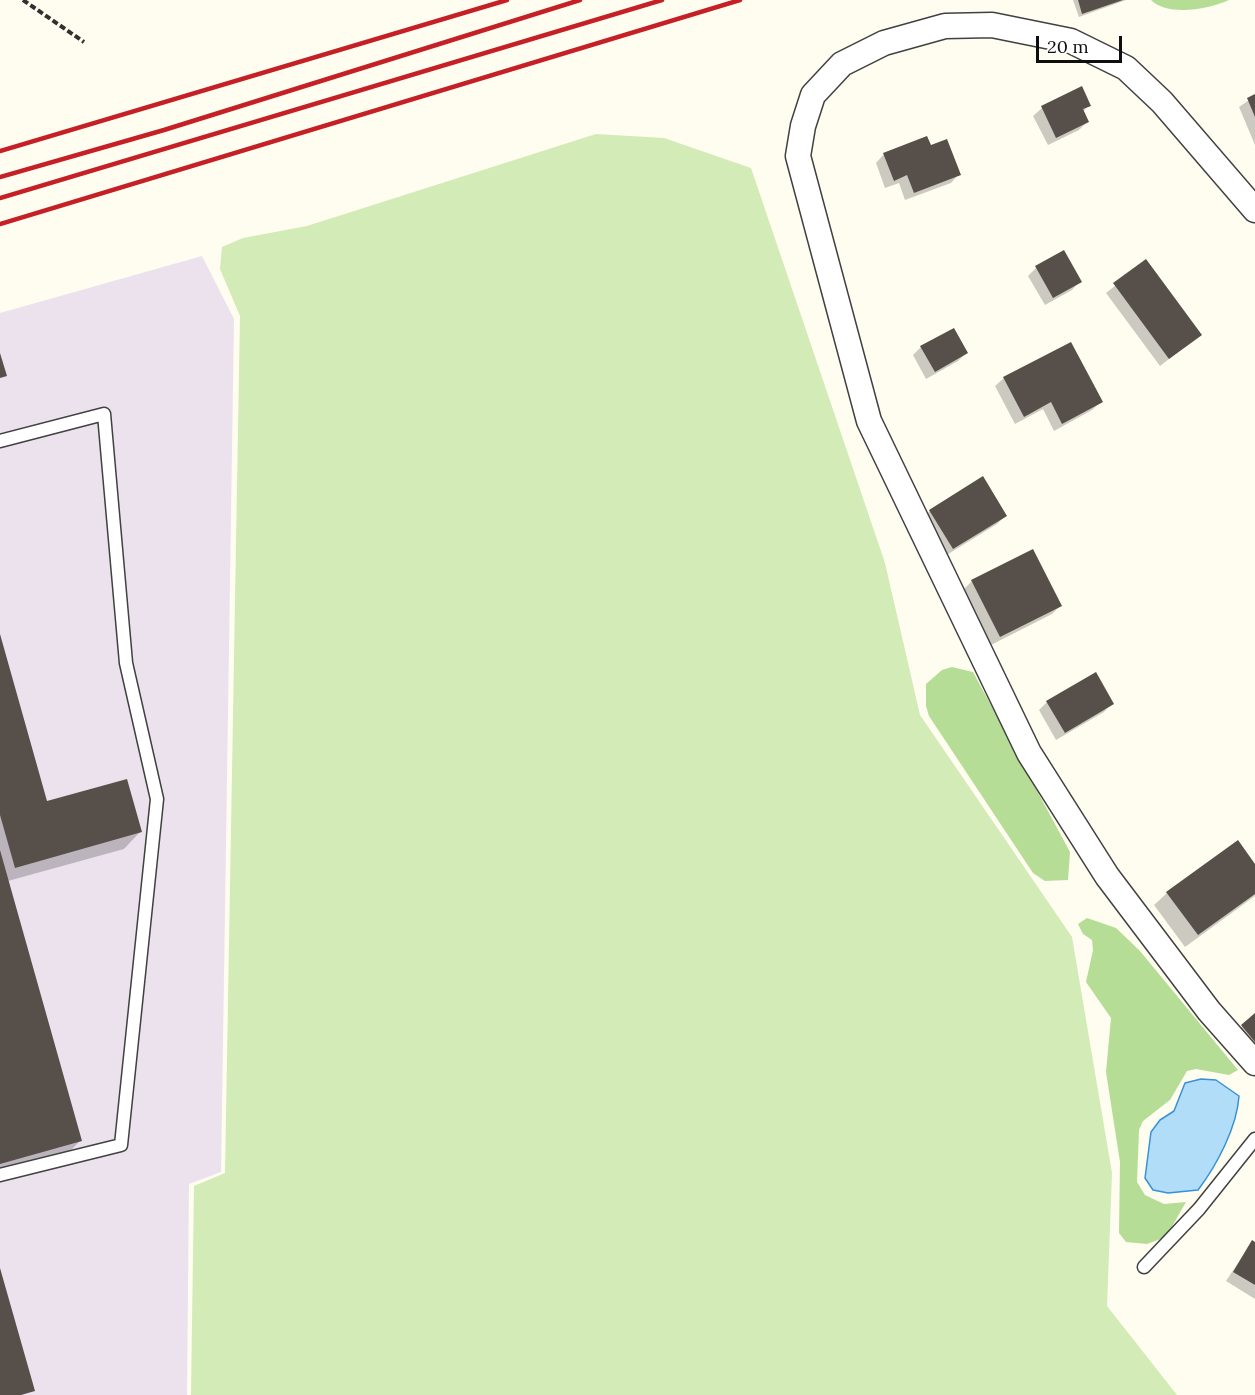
<!DOCTYPE html>
<style>
body{margin:0}
#map{position:relative;width:1255px;height:1395px;overflow:hidden;background:#fffcf0;font-family:Lora,serif}
canvas{display:block}
.scale{position:absolute;left:1036px;top:36px;width:86px;height:27px;box-sizing:border-box;border:3px solid #0e0e0e;border-top:0;padding-left:8px;font-size:18px;line-height:21px;white-space:nowrap;color:#0e0e0e;-webkit-text-stroke:4px #fff;paint-order:stroke}
</style>
<div id="map">
<canvas width="1255" height="1395"></canvas>
<div class="scale">20 m</div>
</div>
<script>
const c = document.querySelector('canvas').getContext('2d');
c.lineJoin = 'round';
function fill(path, color) { c.fillStyle = color; c.fill(path, 'evenodd'); }
function stroke(path, color, width, dash) { c.strokeStyle = color; c.lineWidth = width; c.lineCap = dash ? 'butt' : 'round'; c.setLineDash(dash || []); c.stroke(path); }
const industrial = new Path2D(`
 M202,256L234,319L221,1172L189,1184L187,1395H0V313Z`);
const green = new Path2D(`
 M596,134L664,138L751,168L885,563L920,715L1072,937L1112,1173L1107,1306L1177,1395H191L194,1186L225,1173L240,316L220,269L222,247L243,238L307,226Z`);
const forest = new Path2D(`
 M1151,0H1229C1209,9 1168,17 1151,0Z
 M952,667L973,672L1070,852L1068,880L1045,881L1033,873L929,716L926,706V684L942,670Z
 M1087,918L1116,928L1140,951L1238,1070L1229,1075L1196,1069L1187,1071L1170,1100L1143,1121L1139,1130L1137,1182L1145,1195L1164,1204L1186,1202L1166,1237L1147,1244L1126,1242L1119,1233L1120,1162L1106,1072L1111,1018L1086,982L1093,950L1092,940L1083,934L1078,924Z`);
const water = new Path2D(`
 M1201,1079L1216,1080L1239,1096C1237,1127 1217,1165 1198,1190L1168,1193L1153,1190L1145,1178L1151,1132L1160,1120L1174,1111L1185,1083Z`);
const shadow = new Path2D(`
 M1073,0H1126L1079,17Z
 M1081,88L1089,105L1083,112L1087,122L1079,130L1048,145L1033,116L1042,108Z
 M1255,96V145L1239,107Z
 M930,147L959,174L951,183L905,200L899,183L885,188L876,163L884,154Z
 M1063,252L1080,281L1072,290L1045,305L1028,276L1036,268Z
 M1146,261L1200,335L1160,366L1106,293Z
 M921,347L966,353L958,361L926,379L913,355Z
 M1004,378L1101,402L1092,410L1054,431L1043,409L1015,424L995,386Z
 M982,478L1006,515L997,524L945,556L921,519L930,511Z
 M972,581L1060,606L1052,614L991,645L964,589Z
 M0,637L46,803L140,832L124,849L8,881L80,1141L63,1158L0,1175Z
 M1047,702L1112,703L1104,712L1056,740L1039,710Z
 M1255,867V896L1185,947L1154,905L1167,893Z
 M1255,1015V1060L1234,1034Z
 M1252,1242L1255,1244V1299L1226,1281Z`);
const building = new Path2D(`
 M1078,0H1123L1082,14Z
 M1082,86L1091,106L1083,109L1089,122L1056,138L1041,106Z
 M1255,94V117L1247,98Z
 M927,136L931,145L947,139L961,175L914,193L907,175L894,181L883,153Z
 M1064,250L1082,282L1053,298L1035,266Z
 M1146,259L1202,335L1169,359L1113,283Z
 M954,328L968,353L935,372L920,346Z
 M1071,342L1103,402L1062,424L1051,402L1024,417L1003,377Z
 M0,353L7,376L0,378Z
 M983,476L1007,516L953,549L929,510Z
 M1033,549L1062,606L1000,637L971,580Z
 M0,634L47,801L127,779L142,832L15,868L0,815Z
 M1096,672L1114,704L1065,733L1046,701Z
 M1238,840L1255,864V894L1198,935L1166,892Z
 M0,850L82,1141L0,1164Z
 M1255,1013V1042L1241,1025Z
 M1252,1240L1255,1242V1285L1233,1272Z
 M0,1268L35,1391L21,1395H0Z`);
const path = new Path2D(`
 M23,0L84,42`);
const lane = new Path2D(`
 M0,441L104,414L126,663L157,799L121,1145L0,1175
 M1144,1267L1199,1209L1255,1139`);
const street = new Path2D(`
 M1255,210L1162,102L1126,68L1071,41L992,25L945,26L884,43L842,64L813,95L803,126L798,156L869,421L1029,753L1107,876L1209,1011L1255,1063`);
const rail = new Path2D(`
 M0,151L507,0
 M0,177L164,130L580,0
 M0,198L662,0
 M0,224L740,0`);
fill(industrial, '#ece2ed');
fill(green, '#d2ebb7');
fill(forest, '#b5dd96');
fill(water, '#b2ddf9');
stroke(water, '#3692d3', 1.5);
fill(shadow, '#0003');
fill(building, '#574f4a');
stroke(lane, '#414141', 15);
stroke(street, '#414141', 27);
stroke(path, '#303030', 4, [6, 3]);
stroke(lane, '#fff', 12);
stroke(street, '#fff', 24);
stroke(rail, '#c42026', 4.5);
</script>
